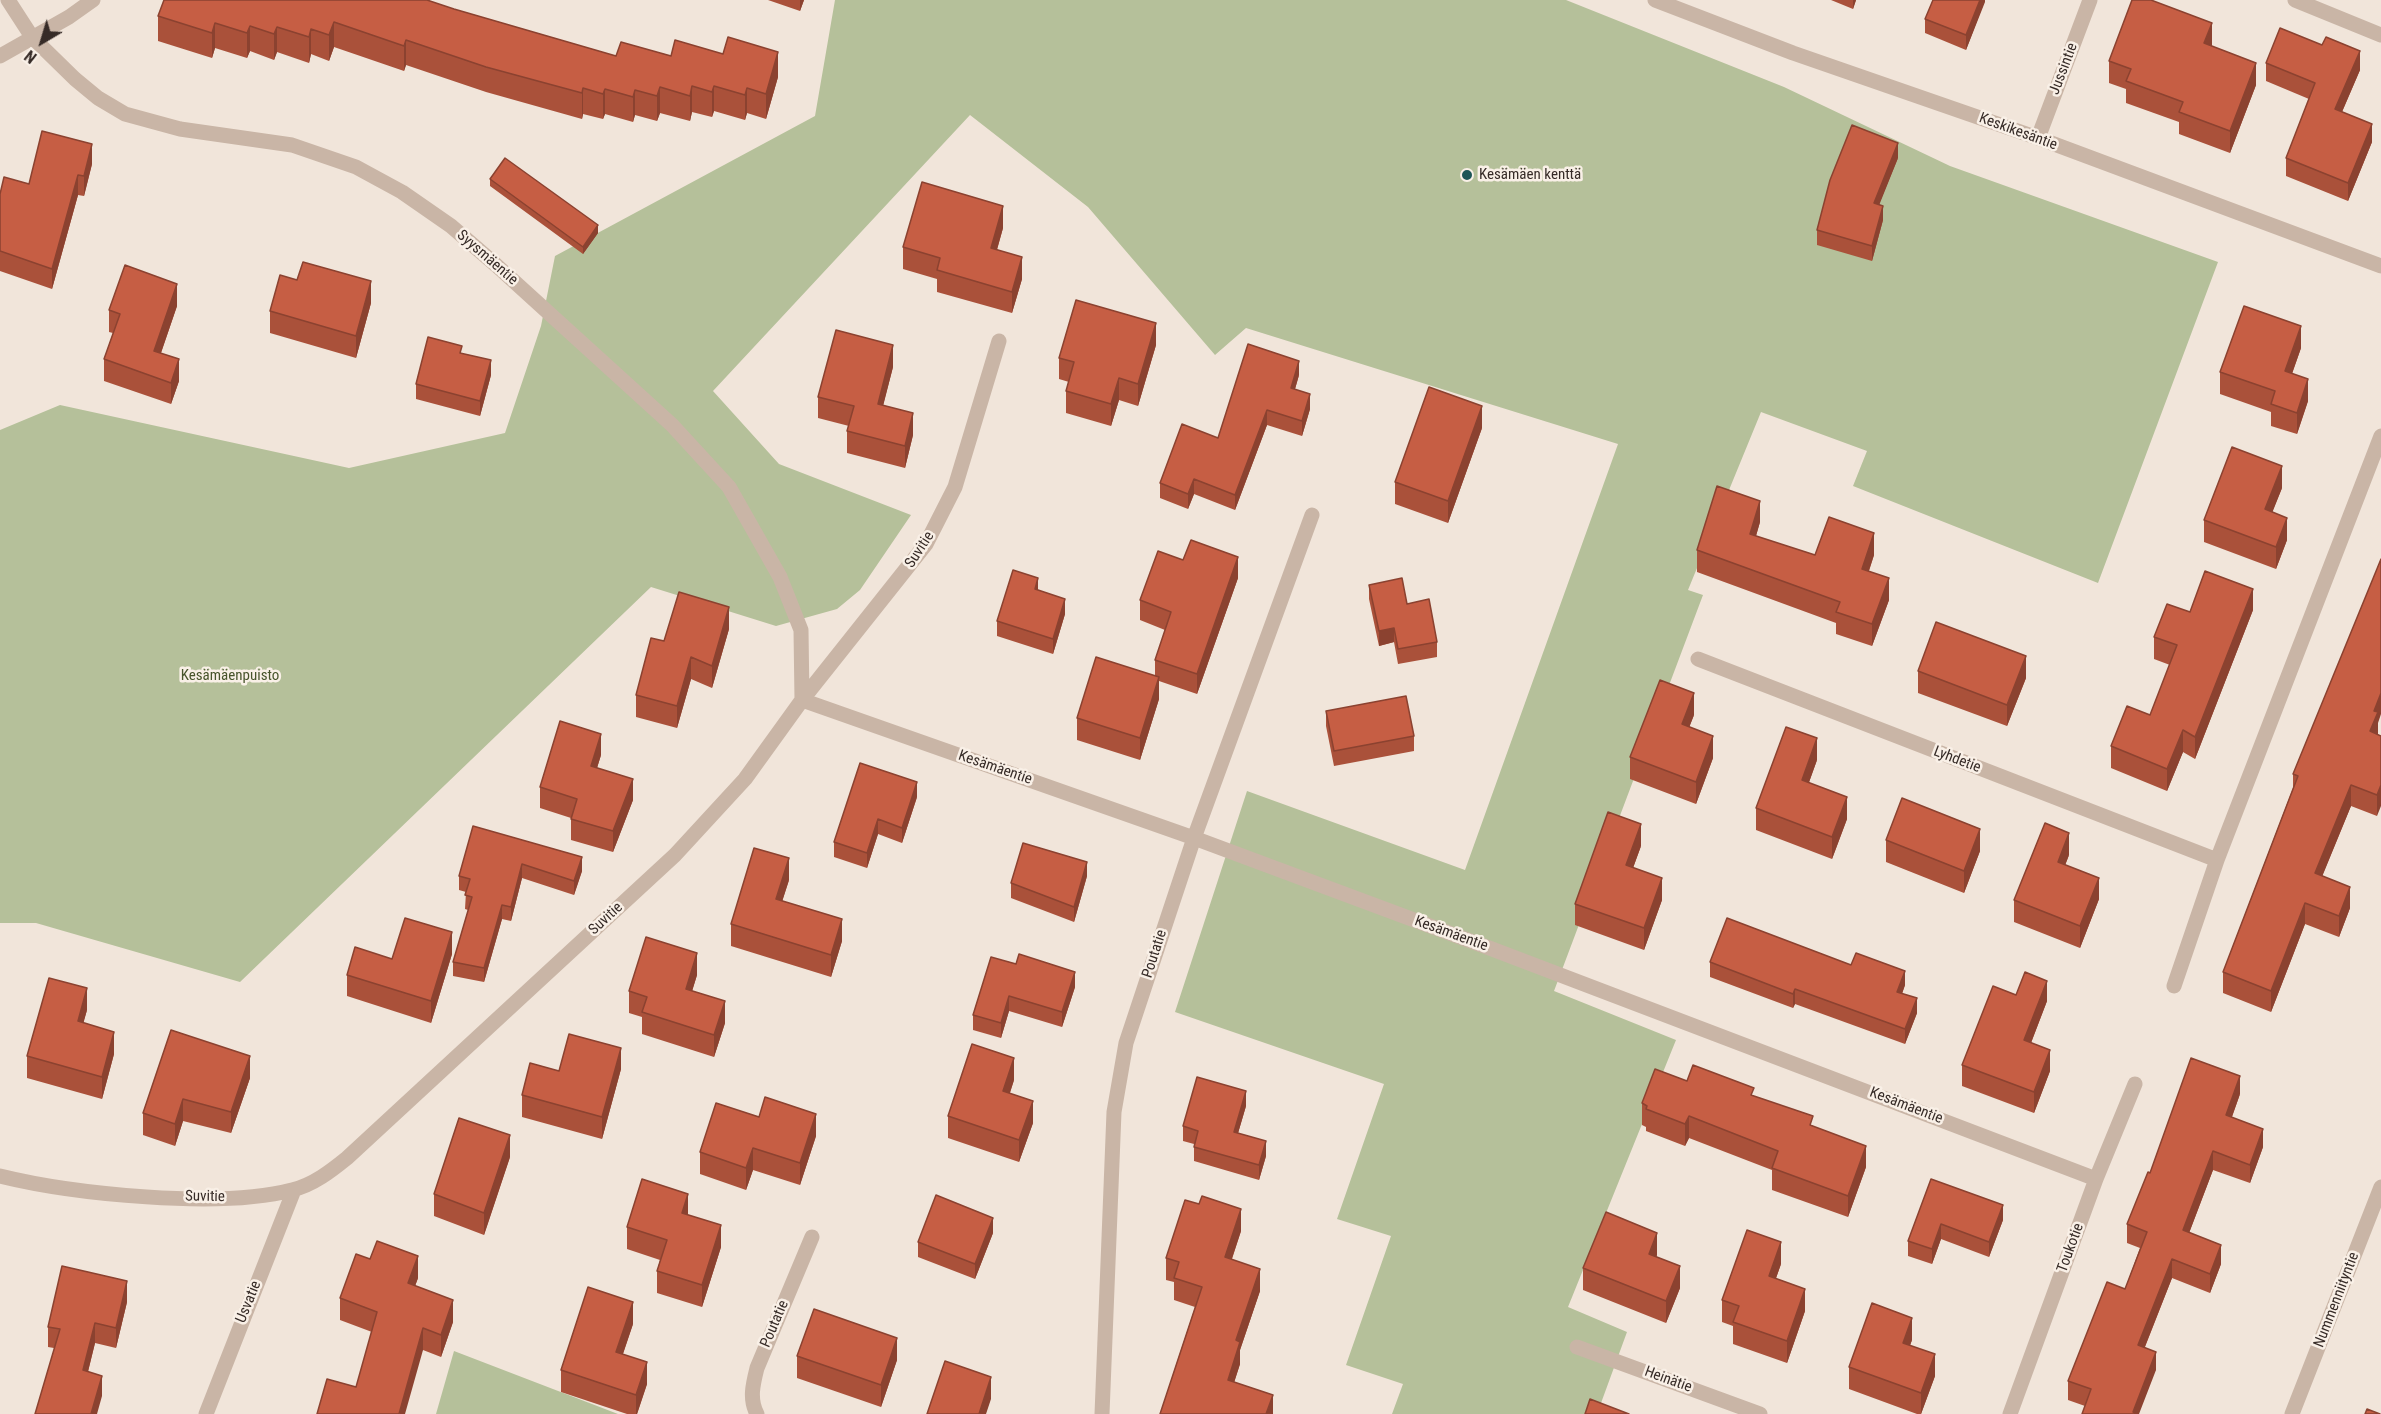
<!DOCTYPE html>
<meta charset="utf-8">
<style>
body{margin:0}
#map{position:relative;width:2381px;height:1414px;overflow:hidden;background:#f1e5da;font-family:"Roboto Condensed",sans-serif}
canvas{display:block}
.north{position:absolute;left:12px;top:12px;width:60px;height:60px;-webkit-text-stroke:4px #f9f0e7;paint-order:stroke;rotate:218deg;font-size:16px;font-weight:700;line-height:24px;text-align:center;color:#362b27}
.north::after{content:'';display:block;margin:auto;width:21px;height:27px;background:#362b27;clip-path:polygon(50% 0,100% 100%,50% 72%,0 100%)}
</style>
<div id="map">
<canvas width="2381" height="1414"></canvas>
<div class="north">N</div>
</div>
<script>
const c = document.querySelector('canvas').getContext('2d');
c.lineJoin = 'round';
function fill(path, color) { c.fillStyle = color; c.fill(path, 'evenodd'); }
function stroke(path, color, width, dash) { c.strokeStyle = color; c.lineWidth = width; c.lineCap = dash ? 'butt' : 'round'; c.setLineDash(dash || []); c.stroke(path); }
function drawText(font, color, halo, rows, align = 'center') {
  c.font = font + ' "Roboto Condensed",sans-serif'; c.lineWidth = 5; c.setLineDash([]); c.textBaseline = 'middle'; c.strokeStyle = halo; c.fillStyle = color; for (const [text, x, y, turn = 0] of rows) {
    c.save(); c.translate(x, y); c.rotate((+turn || 0) * Math.PI / 180); c.textAlign = isNaN(turn) ? turn : align; if (halo) c.strokeText(text, 0, 0); c.fillText(text, 0, 0); c.restore();
  }
}
const green = new Path2D(`
 M835,0H1566L1784,87L1950,166L2218,262L2098,583L1853,486L1867,451L1761,412L1688,590L1703,595L1554,991L1676,1040L1568,1307L1627,1332L1597,1414H1392L1403,1384L1346,1365L1391,1236L1337,1219L1384,1084L1175,1012L1247,791L1465,870L1618,444L1246,328L1215,355L1088,207L970,115L713,391L779,464L911,515L860,590L837,609L776,626L651,587L240,982L36,923H0V430L60,405L349,468L505,433L541,326L555,256L815,116Z
 M454,1351L618,1414H436Z`);
const minor = new Path2D(`
 M8,0L32,37L75,79L98,98L125,114L180,129L292,145L356,167L402,192L451,226L496,265L672,425L729,487L780,577L801,630L802,700
 M1655,0L1793,53L2038,138L2381,266
 M2295,0L2381,35
 M0,56L69,17L93,0
 M2038,138L2090,0
 M1698,659L2217,860
 M802,700L1194,838L1492,949L2096,1179
 M2174,986L2217,860L2381,436
 M0,1176C73,1194 220,1209 292,1190C313,1185 331,1171 347,1158L675,855L745,779L802,700L926,544L955,487L999,341
 M1577,1347L1760,1414
 M206,1414L294,1190
 M757,1414C749,1399 753,1384 757,1368L812,1237
 M1102,1414L1114,1112L1126,1043L1194,838L1312,515
 M2010,1414L2096,1179L2135,1084
 M2292,1414L2381,1187`);
const wall = new Path2D(`
 M768,0H804L800,11Z
 M1831,0H1856L1853,9Z
 M1985,0L1966,50L1925,33V19Z
 M454,9L616,56H671L778,77L766,119L747,113L745,120L714,111L712,117L692,112L690,121L660,113L657,121L635,115L633,122L605,114L603,119L583,114L582,119L486,92L406,65L404,71L334,47L329,61L311,54L309,63L277,52L274,60L250,51L247,58L215,48L212,58L158,41V16Z
 M2212,45L2211,46L2256,85L2230,153L2179,134V122L2126,103V89L2109,83V61Z
 M2266,63L2360,70L2342,112L2372,142L2348,201L2286,176V158L2309,99L2266,81Z
 M1898,158L1879,204L1883,220L1872,261L1817,245V230Z
 M92,164L84,196L78,195L52,289L0,271V194Z
 M490,179L598,233L583,254L490,186Z
 M1003,228L997,250L1022,279L1012,313L937,292V279L903,269V247Z
 M371,303L356,358L270,333V311Z
 M177,306L161,353L179,381L171,404L104,381V359L113,333L109,332V310Z
 M1156,345L1138,406L1119,400L1111,426L1066,413V391L1069,382L1059,379V358Z
 M2301,348L2292,374L2308,401L2297,434L2271,426V412L2220,394V372Z
 M893,367L883,405L913,435L905,468L847,453V431L849,426L818,418V397Z
 M491,375L480,416L416,399V384Z
 M1299,375L1295,389L1310,409L1302,436L1267,425L1235,510L1194,494L1188,509L1160,498V483Z
 M1482,428L1448,523L1395,504V482Z
 M2282,488L2272,512L2287,540L2276,569L2204,542V520Z
 M1760,522L1756,536L1815,555H1874L1869,571L1889,600L1872,646L1836,634V623L1697,572V550Z
 M1183,560L1238,578L1197,694L1159,681V699L1140,760L1077,740V718L1155,675V660L1165,630L1140,620V600Z
 M2376,572L2378,723L2377,816L2351,806L2322,876L2350,908L2339,937L2305,924L2271,1012L2223,993V972L2293,788V774Z
 M1369,585L1407,604L1437,642V657L1398,664L1394,642L1379,646L1369,599Z
 M1038,590L1065,614L1053,654L997,636V621Z
 M2253,610L2195,759L2183,752L2167,791L2111,768V746L2150,715L2170,665L2154,659V637L2190,612Z
 M729,629L712,688L691,679L677,728L636,717V695L664,641Z
 M1918,671L2026,678L2007,726L1918,693Z
 M1326,711L1414,736V751L1334,766L1326,726Z
 M1694,715L1689,727L1713,758L1696,804L1630,779V757Z
 M601,755L597,768L633,800L613,852L571,840V818L540,808V787Z
 M1817,760L1809,782L1847,819L1832,859L1756,830V808Z
 M917,797L902,843L878,834L867,868L834,857V842Z
 M473,826L582,871L574,895L522,878L511,921L502,919L484,982L453,976V962L468,910L465,909L466,892L459,890V876Z
 M1886,840L1980,851L1964,893L1886,862Z
 M1641,846L1633,868L1662,900L1644,950L1575,925V904Z
 M2069,855L2065,865L2099,899L2080,948L2014,922V900Z
 M1087,876L1074,922L1011,898V883Z
 M789,880L782,901L842,941L831,977L731,946V924Z
 M452,954L431,1023L347,996V975L392,959Z
 M991,957L1075,987L1062,1027L1009,1011L1001,1038L973,1030V1015Z
 M1710,962L1905,985L1902,994L1917,1013L1905,1044L1795,1004L1793,1008L1710,977Z
 M697,975L692,991L725,1023L714,1057L642,1034V1017L629,1013V991Z
 M2016,995L2047,1001L2031,1043L2050,1071L2034,1113L1962,1086V1065Z
 M87,1010L83,1023L114,1054L102,1099L27,1078V1056Z
 M171,1030L250,1078L231,1133L183,1121L175,1146L143,1135V1113Z
 M621,1069L602,1139L522,1117V1095L559,1071Z
 M1014,1080L1010,1093L1033,1123L1019,1162L948,1138V1116Z
 M1687,1081L1754,1096L1813,1126L1866,1167L1848,1217L1772,1190V1170L1689,1138L1685,1146L1646,1131V1127L1642,1125V1103Z
 M2240,1094L2232,1117L2263,1147L2250,1183L2213,1170L2189,1233L2221,1264L2210,1293L2172,1278L2145,1347L2156,1370L2085,1406L2068,1400V1381L2125,1289L2140,1248L2127,1243V1224L2150,1173Z
 M1246,1106L1238,1133L1266,1156L1259,1180L1194,1161V1144L1183,1141V1126Z
 M759,1117L816,1136L800,1185L753,1170L746,1190L700,1174V1152Z
 M510,1157L484,1235L434,1216V1194Z
 M1931,1179L2003,1220L1989,1257L1941,1239L1932,1264L1908,1256V1241Z
 M688,1215L721,1247L702,1307L657,1293V1271L660,1260L627,1249V1227Z
 M1241,1231L1232,1259L1260,1291L1240,1350V1364L1234,1382L1273,1414H1160L1195,1307L1174,1300V1282L1166,1280V1258Z
 M993,1233L975,1279L918,1257V1242Z
 M1657,1255L1656,1257L1680,1288L1666,1323L1583,1290V1268Z
 M1781,1264L1776,1278L1805,1311L1787,1363L1733,1344V1326L1722,1322V1300Z
 M418,1278L415,1286L453,1322L441,1357L423,1350L356,1387L372,1332L340,1320V1298Z
 M127,1302L116,1348L95,1343L88,1372L102,1396L54,1348L48,1347V1327Z
 M633,1324L623,1354L647,1384L637,1414H627L561,1392V1370Z
 M1912,1340L1910,1345L1935,1376L1921,1414H1917L1849,1389V1367Z
 M797,1356L897,1360L881,1407L797,1378Z`);
const shadedWall = new Path2D(`
 M800,0H804L800,11Z
 M1853,0H1856L1853,9Z
 M1980,0H1985V2L1966,50V35Z
 M334,22V47L329,61V35Z
 M215,23V48L212,58V33Z
 M2212,23V45L2204,65V43Z
 M250,26V51L247,58V33Z
 M277,27V52L274,60V34Z
 M311,29V54L309,63V37Z
 M406,40V65L404,71V46Z
 M2360,51V70L2335,128V109Z
 M778,52V77L766,119V94Z
 M2256,63V85L2230,153V131Z
 M692,86V112L690,121V96Z
 M714,86V111L712,117V92Z
 M660,87V113L657,121V96Z
 M583,88V114L582,119V93Z
 M747,88V113L745,120V95Z
 M605,89V114L603,119V94Z
 M635,90V115L633,122V97Z
 M2372,124V142L2348,201V183Z
 M1898,143V158L1874,218V203Z
 M92,144V164L84,196V176Z
 M78,175V195L52,289V269Z
 M1003,206V228L991,270V248Z
 M1883,206V220L1872,261V246Z
 M598,225V233L583,254V247Z
 M1022,257V279L1012,313V292Z
 M371,281V303L356,358V336Z
 M177,284V306L154,373V351Z
 M1156,323V345L1138,406V384Z
 M2301,326V348L2285,393V371Z
 M893,345V367L878,426V404Z
 M179,359V381L171,404V383Z
 M491,360V375L480,416V401Z
 M1299,361V375L1291,403V388Z
 M1119,378V400L1111,426V404Z
 M2308,379V401L2297,434V413Z
 M1310,394V409L1302,436V421Z
 M1482,406V428L1448,523V501Z
 M1267,410V425L1235,510V495Z
 M913,413V435L905,468V446Z
 M2282,466V488L2265,531V509Z
 M1194,479V494L1188,509V494Z
 M1760,501V522L1750,556V534Z
 M2287,518V540L2276,569V547Z
 M1874,533V555L1862,591V569Z
 M1238,557V578L1197,694V674Z
 M1038,578V593L1035,589Z
 M1889,578V600L1872,646V624Z
 M2253,589V610L2195,759V737Z
 M1065,599V614L1053,654V639Z
 M729,607V629L712,688V666Z
 M1394,628V642L1379,646V631Z
 M2026,656V678L2007,726V705Z
 M691,657V679L677,728V706Z
 M1159,677V699L1140,760V738Z
 M1694,693V715L1682,746V724Z
 M2381,693V714L2378,723V734L2370,752V731L2374,711Z
 M2183,730V752L2167,791V769Z
 M601,734V755L591,787V766Z
 M1713,736V758L1696,804V782Z
 M1817,738V760L1802,802V780Z
 M633,779V800L613,852V831Z
 M917,782V797L902,843V828Z
 M2351,785V806L2315,894V873Z
 M2381,785V806L2377,816V795Z
 M1847,797V819L1832,859V837Z
 M878,819V834L867,868V853Z
 M1641,824V846L1626,887V865Z
 M1980,829V851L1964,893V871Z
 M2069,833V855L2058,884V862Z
 M582,857V871L574,895V881Z
 M789,858V880L776,921V899Z
 M1087,862V876L1074,922V907Z
 M522,864V878L511,921V907Z
 M1662,878V900L1644,950V928Z
 M2099,878V899L2080,948V926Z
 M2350,887V908L2339,937V916Z
 M2305,903V924L2271,1012V991Z
 M502,905V919L484,982V968Z
 M842,919V941L831,977V955Z
 M452,932V954L431,1023V1001Z
 M697,953V975L686,1011V989Z
 M1905,971V985L1897,1007V992Z
 M1075,972V987L1062,1027V1012Z
 M2047,981V1001L2024,1061V1040Z
 M87,988V1010L78,1043V1021Z
 M1795,989V1004L1793,1008V994Z
 M1009,996V1011L1001,1038V1023Z
 M1917,998V1013L1905,1044V1029Z
 M725,1001V1023L714,1057V1035Z
 M114,1032V1054L102,1099V1077Z
 M621,1048V1069L602,1139V1117Z
 M2050,1050V1071L2034,1113V1092Z
 M250,1056V1078L231,1133V1112Z
 M1014,1058V1080L1003,1113V1091Z
 M2240,1076V1094L2226,1133V1115Z
 M1246,1091V1106L1234,1147V1132Z
 M183,1099V1121L175,1146V1124Z
 M1033,1101V1123L1019,1162V1140Z
 M816,1114V1136L800,1185V1163Z
 M1689,1116V1138L1685,1146V1124Z
 M2263,1129V1147L2250,1183V1165Z
 M510,1135V1157L484,1235V1213Z
 M1266,1141V1156L1259,1180V1165Z
 M1866,1146V1167L1848,1217V1196Z
 M753,1148V1170L746,1190V1168Z
 M2213,1151V1170L2183,1249V1230Z
 M688,1194V1216L682,1213Z
 M2003,1205V1220L1989,1257V1242Z
 M1241,1209V1231L1225,1279V1257Z
 M993,1218V1233L975,1279V1264Z
 M1941,1224V1239L1932,1264V1249Z
 M721,1225V1247L702,1307V1285Z
 M1657,1233V1255L1649,1276V1254Z
 M1781,1242V1264L1769,1298V1276Z
 M2221,1245V1264L2210,1293V1274Z
 M418,1256V1278L408,1305V1283Z
 M2172,1259V1278L2138,1364V1345Z
 M1680,1266V1288L1666,1323V1301Z
 M1260,1269V1291L1240,1350V1364L1228,1402V1380L1236,1340Z
 M127,1281V1302L116,1348V1328Z
 M1805,1289V1311L1787,1363V1341Z
 M453,1300V1322L441,1357V1335Z
 M633,1302V1324L616,1374V1352Z
 M1912,1318V1340L1903,1365V1343Z
 M95,1323V1343L83,1391V1370Z
 M423,1328V1350L405,1414H399Z
 M897,1338V1360L881,1407V1385Z
 M2156,1352V1370L2139,1414H2133V1412Z
 M1935,1354V1376L1921,1414V1393Z
 M647,1362V1384L637,1414H636V1395Z
 M102,1376V1396L97,1414H91Z
 M991,1377V1399L986,1414H979Z
 M1273,1395V1414H1266Z`);
const building = new Path2D(`
 M164,0H427L454,9L616,56L621,42L671,56L675,40L723,54L728,37L778,52L766,94L747,88L745,95L714,86L712,92L692,86L690,96L660,87L657,96L635,90L633,97L605,89L603,94L583,88L582,93L486,67L406,40L404,46L334,22L329,35L311,29L309,37L277,27L274,34L250,26L247,33L215,23L212,33L158,16Z
 M1933,0H1980L1966,35L1925,19Z
 M2132,0H2151L2212,23L2204,43L2256,63L2230,131L2179,112L2183,102L2126,81L2131,69L2109,61Z
 M2280,28L2322,45L2326,37L2360,51L2335,109L2372,124L2348,183L2286,158L2315,83L2266,63Z
 M1852,125L1898,143L1874,203L1883,206L1872,246L1817,230L1830,180Z
 M42,131L92,144L84,176L78,175L52,269L0,251V194L4,177L29,184Z
 M505,158L598,225L583,247L490,179Z
 M922,182L1003,206L991,248L1022,257L1012,292L937,270L940,258L903,247Z
 M303,262L371,281L356,336L270,311L280,275L297,280Z
 M125,265L177,284L154,351L179,359L171,383L104,359L120,314L109,310Z
 M1076,300L1156,323L1138,384L1119,378L1111,404L1066,391L1074,362L1059,358Z
 M2244,306L2301,326L2285,371L2308,379L2297,413L2271,404L2275,391L2220,372Z
 M836,330L893,345L878,404L913,413L905,446L847,431L854,406L818,397Z
 M428,337L462,346L460,353L491,360L480,401L416,384Z
 M1248,344L1299,361L1291,388L1310,394L1302,421L1267,410L1235,495L1194,479L1188,494L1160,483L1182,424L1218,438Z
 M1429,387L1482,406L1448,501L1395,482Z
 M2232,447L2282,466L2265,509L2287,518L2276,547L2204,520Z
 M1717,486L1760,501L1750,534L1815,555L1829,517L1874,533L1862,569L1889,578L1872,624L1836,612L1840,602L1697,550Z
 M1191,540L1238,557L1197,674L1155,660L1171,612L1140,600L1158,551L1183,560Z
 M2381,559V693L2374,711L2378,712L2370,731L2381,736V785L2377,795L2351,785L2315,873L2350,887L2339,916L2305,903L2271,991L2223,972L2298,776L2293,774Z
 M1013,570L1038,578L1035,589L1065,599L1053,639L997,621Z
 M2205,571L2253,589L2195,737L2183,730L2167,769L2111,746L2127,706L2150,715L2177,645L2154,637L2167,604L2190,612Z
 M1402,578L1407,604L1429,599L1437,642L1398,649L1394,628L1379,631L1369,585Z
 M679,592L729,607L712,666L691,657L677,706L636,695L651,638L664,641Z
 M1936,622L2026,656L2007,705L1918,671Z
 M1096,657L1159,677L1140,738L1077,718Z
 M1660,680L1694,693L1682,724L1713,736L1696,782L1630,757Z
 M1406,696L1414,736L1334,751L1326,711Z
 M560,721L601,734L591,766L633,779L613,831L571,819L577,799L540,787Z
 M1786,727L1817,738L1802,780L1847,797L1832,837L1756,808Z
 M860,763L917,782L902,828L878,819L867,853L834,842Z
 M1902,798L1980,829L1964,871L1886,840Z
 M1608,812L1641,824L1626,865L1662,878L1644,928L1575,904Z
 M2045,823L2069,833L2058,862L2099,878L2080,926L2014,900Z
 M473,826L582,857L574,881L522,864L511,907L502,905L484,968L453,962L472,897L465,895L470,879L459,876Z
 M1023,843L1087,862L1074,907L1011,883Z
 M754,848L789,858L776,899L842,919L831,955L731,924Z
 M405,918L452,932L431,1001L347,975L355,947L392,959Z
 M1727,918L1851,965L1856,953L1905,971L1897,992L1917,998L1905,1029L1795,989L1793,994L1710,962Z
 M646,937L697,953L686,989L725,1001L714,1035L642,1012L647,997L629,991Z
 M1019,954L1075,972L1062,1012L1009,996L1001,1023L973,1015L991,957L1016,964Z
 M2025,972L2047,981L2024,1040L2050,1050L2034,1092L1962,1065L1993,986L2016,995Z
 M49,978L87,988L78,1021L114,1032L102,1077L27,1056Z
 M171,1030L250,1056L231,1112L183,1099L175,1124L143,1113Z
 M569,1034L621,1048L602,1117L522,1095L530,1063L559,1071Z
 M972,1044L1014,1058L1003,1091L1033,1101L1019,1140L948,1116Z
 M2191,1058L2240,1076L2226,1115L2263,1129L2250,1165L2213,1151L2183,1230L2221,1245L2210,1274L2172,1259L2138,1345L2156,1352L2133,1412L2136,1413L2135,1414H2082L2091,1389L2068,1381L2107,1282L2125,1289L2147,1232L2127,1224L2148,1172L2150,1173Z
 M1693,1065L1754,1088L1751,1095L1813,1116L1810,1125L1866,1146L1848,1196L1772,1168L1778,1151L1689,1116L1685,1124L1646,1109L1647,1106L1642,1103L1655,1069L1687,1081Z
 M1197,1077L1246,1091L1234,1132L1266,1141L1259,1165L1194,1147L1198,1131L1183,1126Z
 M765,1097L816,1114L800,1163L753,1148L746,1168L700,1152L716,1103L759,1117Z
 M459,1118L510,1135L484,1213L434,1194Z
 M642,1179L688,1194L682,1213L721,1225L702,1285L657,1271L667,1240L627,1227Z
 M1931,1179L2003,1205L1989,1242L1941,1224L1932,1249L1908,1241Z
 M936,1195L993,1218L975,1264L918,1242Z
 M1202,1196L1241,1209L1225,1257L1260,1269L1236,1340L1240,1342L1228,1380L1273,1395L1266,1414H1160L1202,1287L1174,1278L1179,1262L1166,1258L1185,1200L1199,1204Z
 M1606,1212L1657,1233L1649,1254L1680,1266L1666,1301L1583,1268Z
 M1747,1230L1781,1242L1769,1276L1805,1289L1787,1341L1733,1322L1739,1306L1722,1300Z
 M377,1241L418,1256L408,1283L453,1300L441,1335L423,1328L399,1414H317L327,1379L356,1387L377,1312L340,1298L356,1254L370,1259Z
 M62,1266L127,1281L116,1328L95,1323L83,1370L102,1376L91,1414H35L60,1329L48,1327Z
 M588,1287L633,1302L616,1352L647,1362L636,1395L561,1370Z
 M1872,1303L1912,1318L1903,1343L1935,1354L1921,1393L1849,1367Z
 M814,1309L897,1338L881,1385L797,1356Z
 M945,1361L991,1377L979,1414H927Z
 M1590,1399L1629,1414H1585Z
 M2367,1409L2380,1414H2365Z`);
const markers = [
 [1467,175,6,"#1d5657"]
];
const streetNames = [
 ["Jussintie",2064,69,-69],
 ["Keskikesäntie",2018,132,20],
 ["Syysmäentie",487,258,41],
 ["Suvitie",920,550,-57],
 ["Lyhdetie",1957,760,21],
 ["Kesämäentie",995,768,19],
 ["Suvitie",606,919,-43],
 ["Kesämäentie",1451,934,20],
 ["Poutatie",1155,954,-72],
 ["Kesämäentie",1906,1106,21],
 ["Suvitie",205,1197,1],
 ["Toukotie",2071,1248,-70],
 ["Nummenniityntie",2337,1300,-69],
 ["Usvatie",249,1302,-68],
 ["Poutatie",775,1324,-67],
 ["Heinätie",1668,1380,20]
];
const poiNames = [
 ["Kesämäen kenttä",1479,175]
];
const parkNames = [
 ["Kesämäenpuisto",230,676]
];
fill(green, '#b5c09a');
stroke(minor, '#c9b5a6', 15);
fill(wall, '#aa513a');
fill(shadedWall, '#8b4230');
fill(building, '#c65e44');
stroke(building, '#8b4230', 1.5);
for (const [x, y, r, color] of markers) { const dot = new Path2D(); dot.arc(x, y, r, 0, 2 * Math.PI); c.fillStyle = color; c.fill(dot); stroke(dot, '#f9f0e7', 2); }
drawText('15px', '#362b27', '#f9f0e7', streetNames);
drawText('15px', '#362b27', '#f9f0e7', poiNames, 'left');
drawText('15px', '#47542b', '#f9f0e7', parkNames);
</script>
